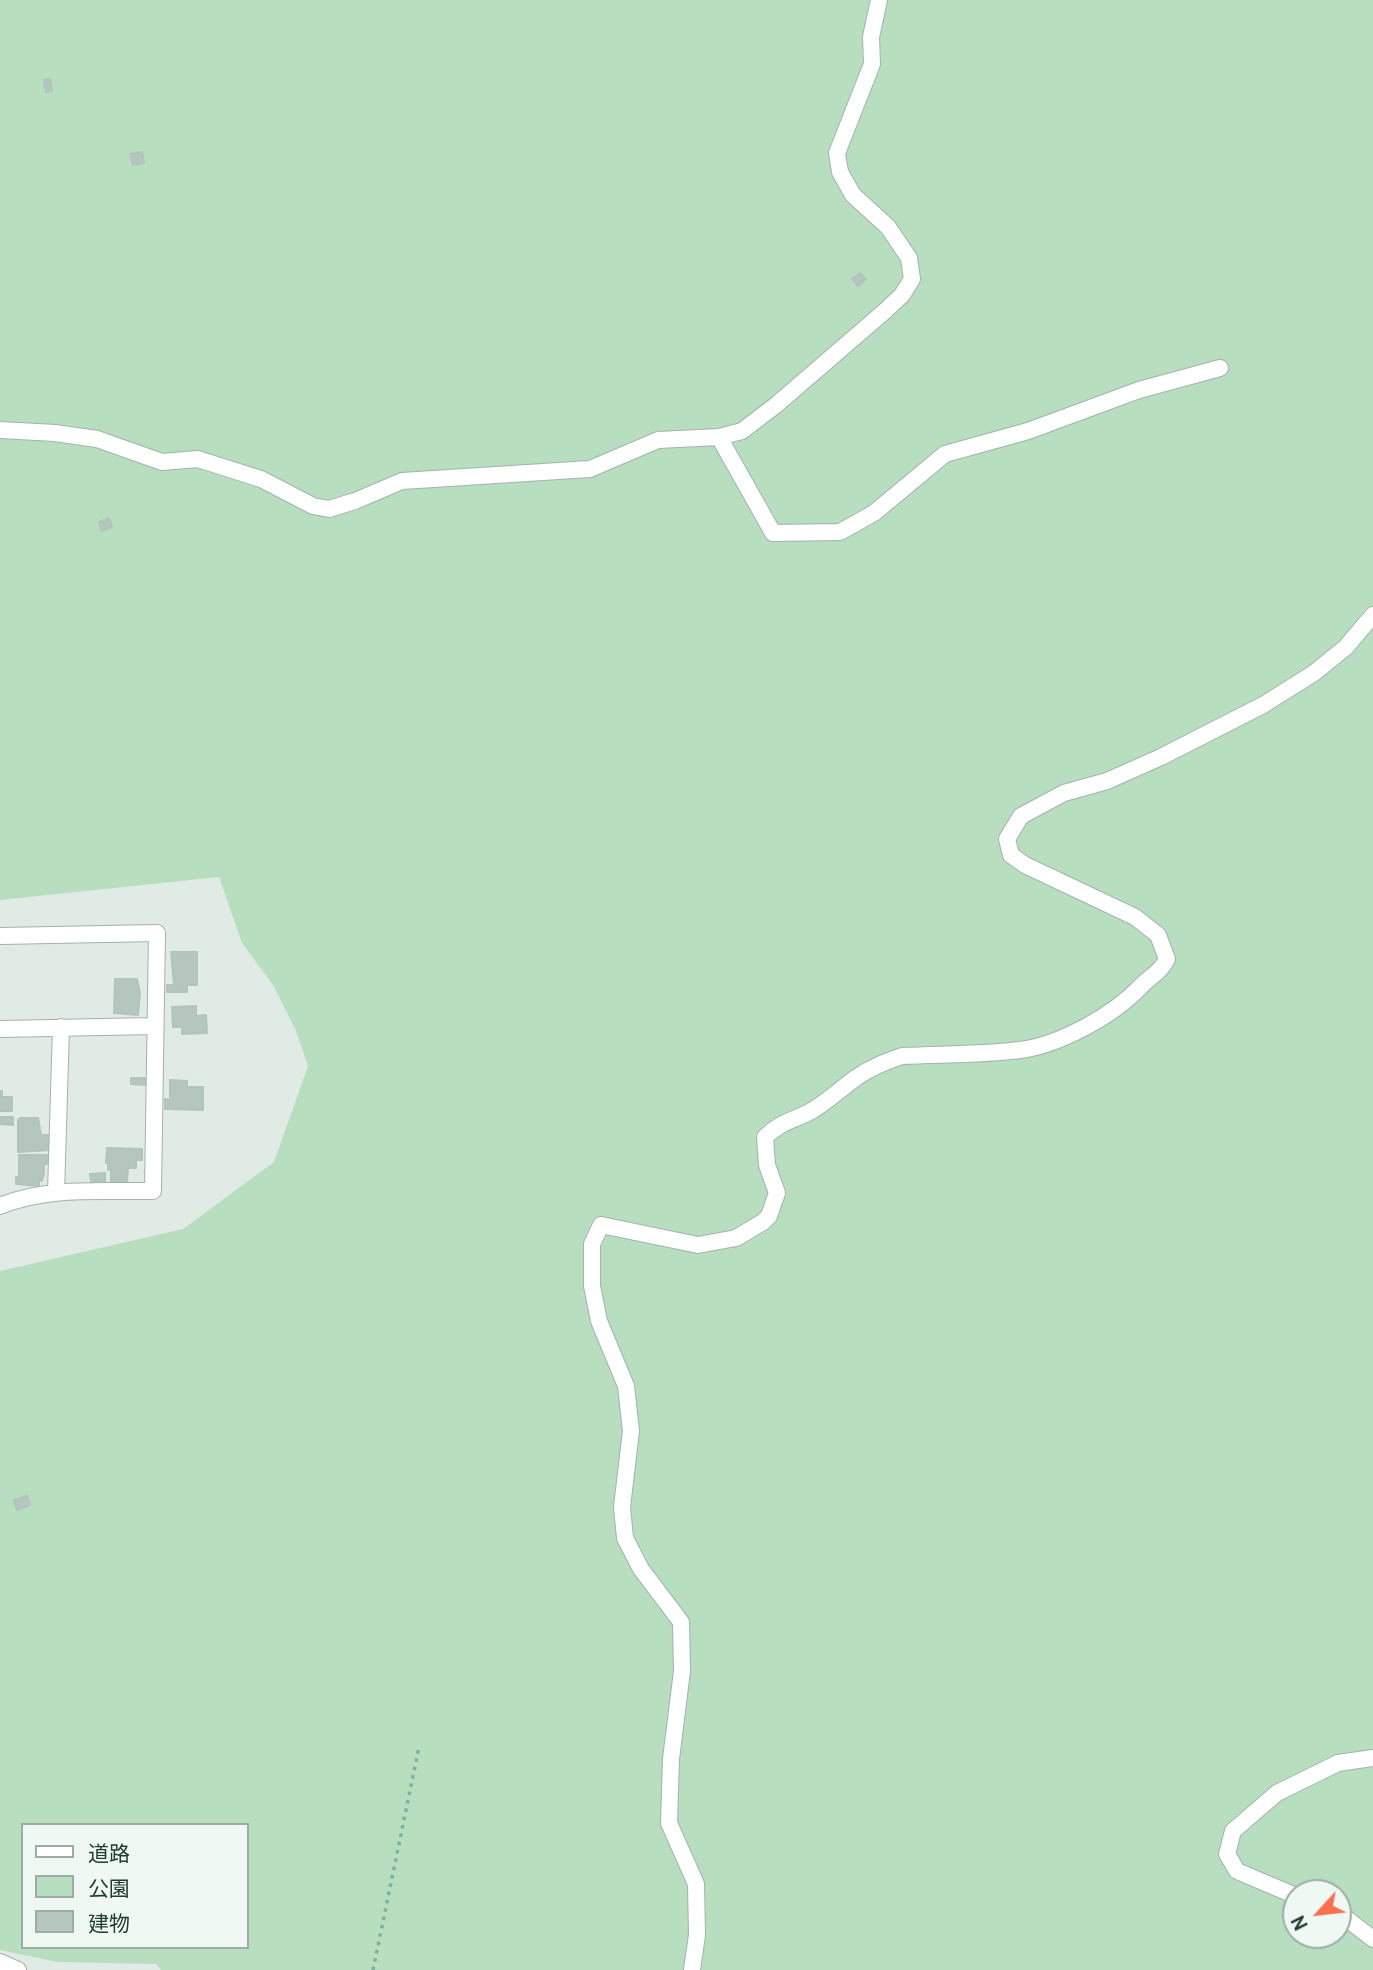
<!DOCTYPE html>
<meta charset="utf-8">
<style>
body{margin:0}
#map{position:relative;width:1373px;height:1970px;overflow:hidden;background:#e0ebe5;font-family:Cabin,"Noto Sans JP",sans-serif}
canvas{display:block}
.legend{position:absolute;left:21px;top:1823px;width:228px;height:126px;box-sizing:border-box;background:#f0f8f3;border:2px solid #9dada6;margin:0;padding:9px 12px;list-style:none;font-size:21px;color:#203c33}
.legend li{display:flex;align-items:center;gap:14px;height:35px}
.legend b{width:35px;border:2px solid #9dada6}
.north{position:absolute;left:1282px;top:1879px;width:70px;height:70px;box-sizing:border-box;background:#f0f8f3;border:2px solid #9dada6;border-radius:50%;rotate:243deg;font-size:19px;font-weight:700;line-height:28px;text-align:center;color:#203c33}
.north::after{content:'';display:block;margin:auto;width:24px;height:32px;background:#f86f51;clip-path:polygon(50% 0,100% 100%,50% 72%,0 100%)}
</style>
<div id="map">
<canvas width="1373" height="1970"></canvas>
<ul class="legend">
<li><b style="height:9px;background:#fff"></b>道路</li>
<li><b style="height:19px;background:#b7debf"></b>公園</li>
<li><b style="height:19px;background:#b5c6be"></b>建物</li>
</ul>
<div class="north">N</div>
</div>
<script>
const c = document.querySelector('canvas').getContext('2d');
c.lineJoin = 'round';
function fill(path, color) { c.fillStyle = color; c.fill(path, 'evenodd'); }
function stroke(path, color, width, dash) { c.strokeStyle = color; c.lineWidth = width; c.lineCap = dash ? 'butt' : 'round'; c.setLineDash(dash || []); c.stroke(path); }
const green = new Path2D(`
 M0,0H1373V1970H161L156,1964L57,1962L0,1950V1271L183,1229L274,1162L308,1066L296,1031L273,985L242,943L219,877L0,900ZM23,1825H247V1947H23ZM1296,1893H1338V1935H1296Z`);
const building = new Path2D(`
 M50,79L52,91L46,92L44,80Z
 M142,152L144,163L133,165L130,154Z
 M860,273L866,279L858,286L852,279Z
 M109,518L112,527L102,531L99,522Z
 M171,952H197V985H187V992H167V985H174Z
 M115,979H137L140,993L138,1015L114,1013Z
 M196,1006V1016L206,1015L207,1033L182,1034V1027H173L172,1007Z
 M131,1078H145V1085L131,1084Z
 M170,1080L187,1081V1087H203V1110L165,1109V1099L170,1100Z
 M0,1091H2V1097H12V1111H0Z
 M0,1117H13V1125L0,1124Z
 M20,1118H38L41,1135H50V1150L18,1152V1120Z
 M107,1148L142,1149V1160H136V1168H128L127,1181L111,1182V1169L108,1170V1163H106Z
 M19,1155H49L48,1164H44V1174L42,1181L39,1180V1186L16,1184V1177H19Z
 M105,1173V1181L91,1182L90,1174Z
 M27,1496L30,1505L17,1510L14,1500Z`);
const path = new Path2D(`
 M373,1970L419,1747`);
const street = new Path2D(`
 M0,430L55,433L97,439L162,462L198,459L261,479L313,506L329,509L355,501L402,481L590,469L658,440L719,437L742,431L776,405L885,311L902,295L912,279L909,258L888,227L853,195L840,172L837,153L872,64L871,37L879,0
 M719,437L773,533L840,532L874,513L945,454L1028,431L1139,390L1220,368
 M0,936L157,933L153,1191C104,1192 47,1186 0,1206
 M0,1029L154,1026
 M56,1193L61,1027
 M1296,1896L1237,1871L1227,1854L1233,1831L1277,1793L1338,1763L1373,1758
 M1338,1912L1373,1939
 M0,1962L18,1970
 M692,1970L697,1935L696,1884L669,1823L671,1759L682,1671L681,1622L641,1569L625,1538L622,1507L631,1431L626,1386L599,1321L592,1286V1244L601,1225L698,1245L736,1238L763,1222L769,1216L777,1193L767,1165L765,1137C783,1120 794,1121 813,1110C829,1100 842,1088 857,1077C870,1068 887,1061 902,1056C941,1054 981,1055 1020,1050C1060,1045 1114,1015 1141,986C1151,976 1161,972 1167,959L1158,935L1135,917L1025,865L1011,855L1007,839L1021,816L1064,793L1107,781L1161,757L1263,705L1314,673L1346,647L1373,615`);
fill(green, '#b7debf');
fill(building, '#b5c6be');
stroke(building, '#b2c5bc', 2);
stroke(street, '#a3b3ac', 18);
stroke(path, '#7eb19d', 3.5, [3.5, 5]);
stroke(street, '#fff', 16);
</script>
